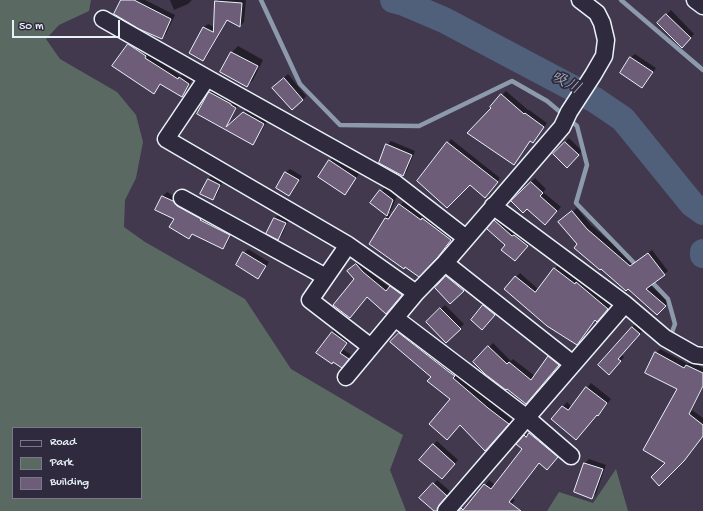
<!DOCTYPE html>
<meta charset="utf-8">
<style>
body{margin:0}
#map{position:relative;width:703px;height:511px;overflow:hidden;background:#42394f;font-family:"Gochi Hand",sans-serif}
canvas{display:block}
.legend{position:absolute;left:12px;top:427px;width:130px;height:72px;box-sizing:border-box;background:#2f2a3d;border:1px solid #797a88;margin:0;padding:5px 7px;list-style:none;font-size:12px;color:#e8f1f8}
.legend li{display:flex;align-items:center;gap:8px;height:20px}
.legend b{width:20px;border:1px solid #797a88}
.scale{position:absolute;left:12px;top:20px;width:108px;height:18px;box-sizing:border-box;border:2px solid #e8f1f8;border-top:0;padding-left:5px;font-size:12px;line-height:14px;white-space:nowrap;color:#e8f1f8;-webkit-text-stroke:3px #2f2a3d;paint-order:stroke}
</style>
<div id="map">
<canvas width="703" height="511"></canvas>
<ul class="legend">
<li><b style="height:5px;background:#2f2a3d"></b>Road</li>
<li><b style="height:11px;background:#5a6a62"></b>Park</li>
<li><b style="height:11px;background:#6e5d78"></b>Building</li>
</ul>
<div class="scale">50 m</div>
</div>
<script>
const c = document.querySelector('canvas').getContext('2d');
c.lineJoin = 'round';
function fill(path, color) { c.fillStyle = color; c.fill(path, 'evenodd'); }
function stroke(path, color, width, dash) { c.strokeStyle = color; c.lineWidth = width; c.lineCap = dash ? 'butt' : 'round'; c.setLineDash(dash || []); c.stroke(path); }
function drawText(font, color, halo, rows, align = 'center') {
  c.font = font + ' "Gochi Hand","Klee One",sans-serif'; c.lineWidth = 3.5; c.setLineDash([]); c.textBaseline = 'middle'; c.strokeStyle = halo; c.fillStyle = color; for (const [text, x, y, turn = 0] of rows) {
    c.save(); c.translate(x, y); c.rotate((+turn || 0) * Math.PI / 180); c.textAlign = isNaN(turn) ? turn : align; if (halo) c.strokeText(text, 0, 0); c.fillText(text, 0, 0); c.restore();
  }
}
const green = new Path2D(`
 M0,0H91L89,11L59,25L46,39L60,59L117,92L136,115L143,142L136,178L125,200L124,227L145,242L245,299L291,369L403,435L390,470L406,511H0ZM13,428H141V498H13Z
 M616,469L628,511H547L559,492L593,503Z`);
const shadow = new Path2D(`
 M122,0H145L175,15L166,34L162,38Z
 M170,0H192L188,4L174,10Z
 M218,0H246L244,22L240,26L228,19L207,56L203,59L190,53L204,27L208,24L214,27L216,2Z
 M671,10L694,34L682,47L658,23Z
 M132,41L149,53L148,54L181,76L183,74L192,80L185,92L181,96L161,84L154,93L129,45Z
 M238,46L263,60L253,80L247,86L221,72L232,52Z
 M635,54L656,68L646,83L642,87L621,72L631,57Z
 M288,74L306,96L303,100L277,84Z
 M214,89L239,104L227,126L248,109L268,120L256,140L252,144L199,114L210,93Z
 M506,91L528,110H529L547,123L536,138L491,107Z
 M569,138L582,151L567,166L554,154Z
 M451,139L500,178L488,193L470,184L419,181Z
 M391,141L415,151L407,171L403,175L387,145Z
 M334,157L359,174L348,189L330,161Z
 M290,169L302,176L293,191L289,195L277,188L286,172Z
 M212,175L223,181L217,195L213,199L201,193L209,179Z
 M535,178L546,189L543,192L561,207L549,220L513,201Z
 M385,187L397,196L391,211L388,213L392,216L404,201L425,217L427,215L454,236L442,252L370,244L386,218L388,215L372,203Z
 M167,192L177,198L233,231L227,244L223,248L193,234L189,238L175,218L157,209L163,196Z
 M577,208L591,225L635,263L652,250L668,271L650,285L669,302L661,310L578,244L564,219Z
 M279,214L289,219L282,235L278,239L268,233L275,218Z
 M498,218L516,234L518,232L530,243L518,257L507,245L495,221Z
 M248,249L269,262L262,274L258,277L244,253Z
 M359,261L366,269L390,288L394,284L405,291L389,309L367,296L350,317L355,279L352,268Z
 M558,265L579,281L580,280L611,305L601,317L506,288L520,273L538,289Z
 M450,273L467,287L450,303L436,288Z
 M488,302L498,310L486,325L484,306Z
 M445,305L464,324L446,341L427,322Z
 M636,324L643,330L621,354L624,357L613,370L632,327Z
 M336,329L350,339L343,349L351,355L345,363L334,361L332,332Z
 M403,330L512,420L489,446L432,377L399,333Z
 M493,343L511,361L513,359L535,376L553,353L562,361L529,399L475,362Z
 M660,349L688,364L691,361L703,368V388L692,410L703,418V436L667,463L678,389L656,353Z
 M591,383L611,399L602,411L552,419L567,402L572,407Z
 M534,429L561,453L551,465L539,462L512,498L515,500L507,511H463L489,480L495,485L523,449L525,436L528,432L530,433Z
 M437,441L458,460L445,474L433,445Z
 M589,459L606,465L596,494L592,497L575,491L585,463Z
 M437,480L450,491L443,500L438,506L434,484Z`);
const stream = new Path2D(`
 M261,0L300,84L340,125L419,126L512,81L547,101L577,126L587,165L576,203L638,267
 M621,0L703,70
 M650,280L668,299L675,324L672,332`);
const river = new Path2D(`
 M393,0L404,3L444,20L595,100L623,119L692,204L703,212
 M703,252V255`);
const building = new Path2D(`
 M121,0H134L171,19L162,39L139,29L114,14Z
 M215,1L242,3L240,27L227,20L203,61L189,53L203,27L213,32Z
 M666,14L691,38L682,48L657,23Z
 M128,44L146,56L145,58L178,79L179,77L189,84L182,97L160,84L154,94L112,66Z
 M231,52L258,66L247,87L220,72Z
 M630,57L653,72L642,88L620,73Z
 M284,78L303,100L292,110L272,88Z
 M209,92L231,104V105L236,108L226,127L243,112L264,124L253,145L197,114Z
 M501,94L524,114L525,113L544,127L533,143L530,141L514,165L467,133L491,108L490,107Z
 M447,142L498,182L485,198L470,185L447,208L417,181Z
 M565,142L579,155L567,168L553,154Z
 M386,144L412,155L403,176L379,163Z
 M329,160L356,178L345,195L318,177Z
 M285,172L299,180L289,196L276,188Z
 M208,179L220,185L213,200L200,194Z
 M531,182L543,193L540,196L557,211L545,225L527,209L523,213L511,201Z
 M380,190L393,200L387,216L370,203Z
 M162,196L173,201L177,206L201,219L200,220L230,235L223,249L192,234L189,239L169,227L174,219L155,210Z
 M399,204L421,220L422,218L451,240L438,257L419,277L405,267L404,269L369,244L385,218L388,219Z
 M572,211L587,229L630,266L648,253L665,275L646,289L666,306L657,315L628,289L626,291L601,269L600,270L574,248L577,244L558,222Z
 M274,218L286,223L278,240L266,234Z
 M494,220L512,236L514,235L528,246L515,261L501,250L505,245L487,229Z
 M243,252L266,266L258,279L236,265Z
 M356,264L363,272L386,291L390,286L402,295L386,314L367,297L350,318L333,305L354,279L347,271Z
 M554,268L575,284L576,282L608,309L597,322L595,320L577,345L547,326L504,289L515,276L535,292Z
 M446,276L464,291L450,304L435,288Z
 M483,305L495,315L482,330L471,320Z
 M440,308L461,329L446,343L426,322Z
 M632,327L640,334L618,359L621,361L609,375L598,365Z
 M332,332L347,343L340,353L349,359L342,368L333,362L332,364L316,353Z
 M399,333L449,372L455,376L453,378L488,408L509,424L485,451L460,425L447,440L429,424L450,399L427,381L431,377L390,342Z
 M488,346L507,364L509,362L531,380L548,356L559,365L526,404L507,389L506,390L502,387L485,374L473,362Z
 M655,352L684,368L686,365L703,373V386L689,414L703,425V436L684,461L659,486L651,477L665,463L643,450L677,389L645,373Z
 M586,387L607,403L598,416L597,415L576,440L551,419L562,406L568,410Z
 M529,433L558,457L547,470L539,463L509,502L521,511H459L461,508L463,510L484,484L491,489L522,449L516,444L524,435L526,437Z
 M433,444L455,464L442,479L419,460Z
 M584,463L603,469L592,499L574,492Z
 M433,483L447,496L439,505L437,511H434L419,498Z`);
const street = new Path2D(`
 M695,0L703,6
 M103,19L207,78L395,183L466,238
 M207,78L166,139L348,245L416,293
 M182,198L326,277
 M493,206L625,304L665,338L695,355L703,356
 M348,245L310,300L371,347
 M445,263L573,364
 M395,318L527,418L571,456
 M346,377L416,293L445,263L562,127L569,112L593,75L604,56L606,40L602,23L597,13L580,0
 M446,511L625,304`);
const waterNames = [
 ["吸川",565,84,28]
];
fill(green, '#5a6a62');
fill(shadow, '#0007');
stroke(stream, '#8d9aac', 4.5);
stroke(river, '#50607a', 26);
fill(building, '#6e5d78');
stroke(building, '#e8f1f8', 1);
stroke(street, '#e8f1f8', 19);
stroke(street, '#2f2a3d', 16);
drawText('italic 16px', '#abb7c6', '#2f2a3d', waterNames);
</script>
